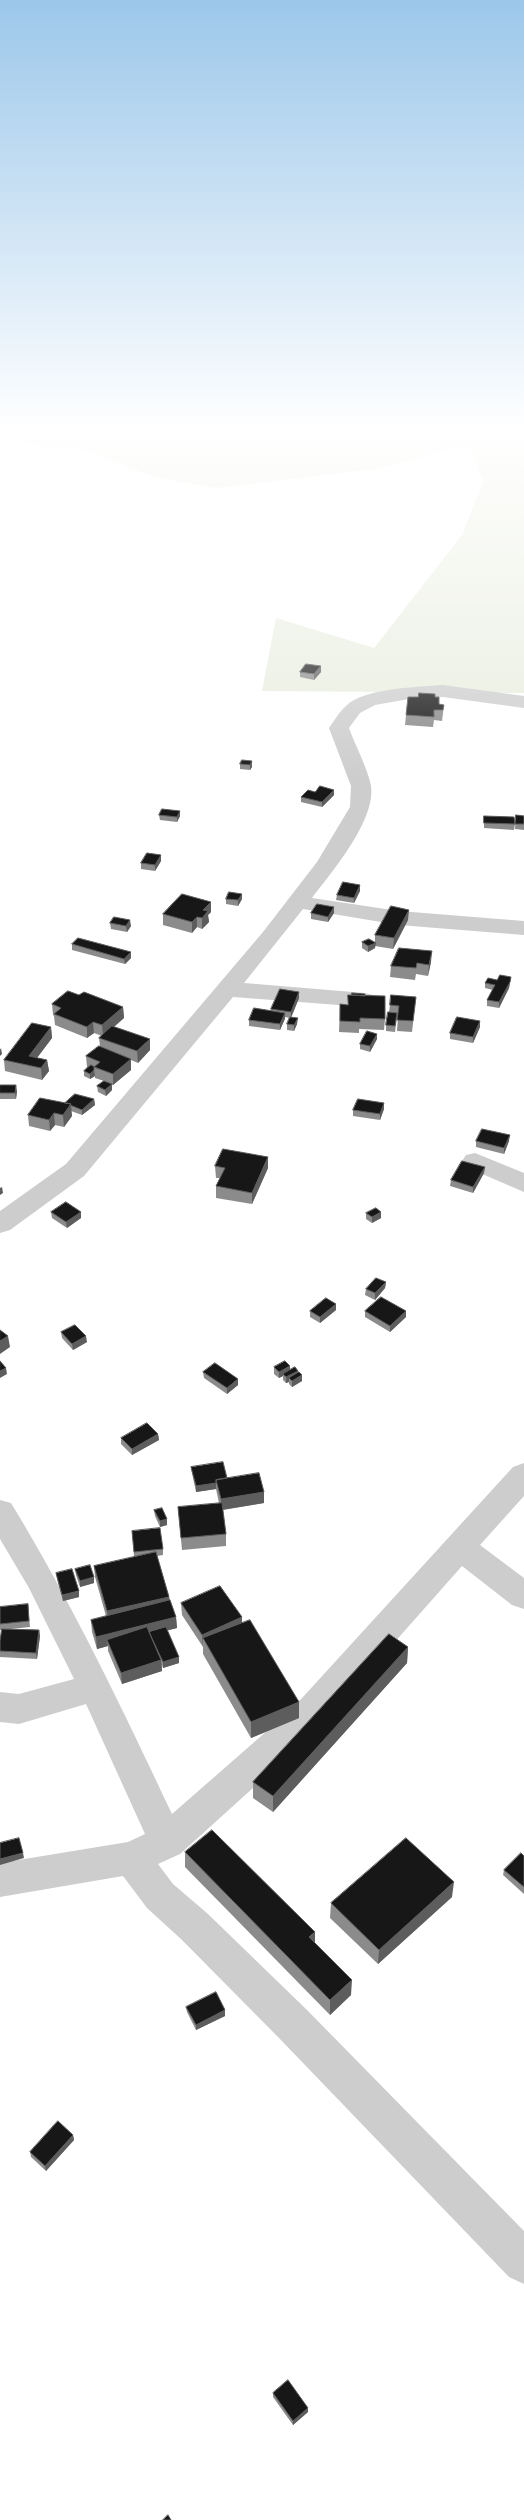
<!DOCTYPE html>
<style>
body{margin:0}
canvas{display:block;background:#fff}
</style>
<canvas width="524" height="2520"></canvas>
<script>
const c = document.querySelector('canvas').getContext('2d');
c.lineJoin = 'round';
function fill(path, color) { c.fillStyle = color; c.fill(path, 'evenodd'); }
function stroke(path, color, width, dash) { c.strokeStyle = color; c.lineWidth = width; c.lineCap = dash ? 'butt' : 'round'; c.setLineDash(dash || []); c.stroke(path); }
const green = new Path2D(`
 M0,428H524V693L262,691L276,618L374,648L462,535L484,481L468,445L375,469L217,488L157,478L83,450L0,440Z`);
const minor = new Path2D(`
 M443,685L524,696V708L443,697L409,699L375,705L360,713L349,728C355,745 368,769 371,786C376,820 332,872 312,898L399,911L524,921V935L399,925L303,909L244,983L365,993L373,995L377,1000L373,1005L365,1007L233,997L84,1176L10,1230L0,1233V1211L66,1164L263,932L317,862L350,807L351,786L329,728C334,721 339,712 346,706C363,688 419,687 443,685Z
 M475,1153L524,1173V1192L466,1167L462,1161L466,1155Z
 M524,1463V1496L480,1545L524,1578V1609L512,1605L462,1566L316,1731L180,1854L158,1864L173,1884L208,1914L307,2010L524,2231V2284L509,2277L279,2038L182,1940L147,1908L123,1876L0,1897V1863L128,1842L145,1834L86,1704L19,1724L0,1722V1692L19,1694L74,1679L29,1588L0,1539V1500L11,1503C72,1603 122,1708 172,1814L292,1709L513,1467Z`);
const wall = new Path2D(`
 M300,672H321L314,680L300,677Z
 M435,697L439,704L444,705L442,721L434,720L433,727L405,725L406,715Z
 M252,761V767L250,770L240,769V764Z
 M315,792L334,795L322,807L301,802V797Z
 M180,811V816L177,822L160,820L159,815Z
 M516,815L524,816V830L515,829Z
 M484,816L515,824L514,830L484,828Z
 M161,855V861L155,871L141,869V863Z
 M360,885V891L354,903L336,900L337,895Z
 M242,894V899L238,906L226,904V899Z
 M334,907V913L328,922L311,919V913Z
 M211,912L208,915L209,922L202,929L197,927L192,933L163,925V914Z
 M408,920L393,949L375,946V948L368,952L362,948V942H375V935Z
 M110,923L131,926L127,932L111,929Z
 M72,944L131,958L125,964L72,950Z
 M431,962L428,976L416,974L415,980L390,977L391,966Z
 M485,983H510L509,988L499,1008L487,1006V1000L493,990L485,988Z
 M79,995L123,1007L124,1018L114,1027L150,1050L138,1063L131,1060V1070L113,1085H112V1090L106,1096L98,1092L97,1086L104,1081L95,1078V1076L90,1079L84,1076V1071L87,1067L86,1056L100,1046L99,1038L102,1036L94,1033L87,1038L55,1025L54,1016L53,1015L52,1004Z
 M365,996L385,1019L384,1030L359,1029V1033L339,1032L340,1004L347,1005Z
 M416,997L412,1032L397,1031L398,1017H397L395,1032L386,1031V1025L389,1012L390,1005Z
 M299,998L291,1017L297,1024L294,1031L287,1030V1024L290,1018L285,1017L280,1030L249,1026V1020L271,1011V1009Z
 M480,1021V1027L473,1043L450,1039V1033Z
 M51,1027L52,1038L37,1058L47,1060L49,1071L42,1080L5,1071L4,1060Z
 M377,1039L370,1052L360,1049V1044Z
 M0,1085L17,1091L16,1099H0Z
 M94,1099L95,1105L82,1115L71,1111L72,1116L64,1127L55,1125L50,1131L29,1126L28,1115L65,1103Z
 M384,1103V1109L380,1120L353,1116V1110Z
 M476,1141H509L504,1154L476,1147Z
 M215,1166L268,1168L252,1204L216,1198V1186L220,1178H216Z
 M485,1167L484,1173L473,1193L450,1186L451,1180Z
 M51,1212H81V1218L67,1228L52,1218Z
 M381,1212V1218L372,1223L366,1219V1213Z
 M386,1282L385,1288L375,1300L365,1295L366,1289Z
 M336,1304V1310L320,1323L310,1317V1311Z
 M365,1311L406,1317L390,1332L365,1317Z
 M61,1332L87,1342L73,1350L62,1338Z
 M274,1367L298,1371L302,1381L292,1387L289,1384V1382L286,1383L283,1380V1376L279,1378L274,1374Z
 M203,1372L238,1385L227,1394L204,1378Z
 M158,1434L159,1440L132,1455L121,1444V1438Z
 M191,1467L227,1478L264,1492V1503L223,1510L226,1534V1546L182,1550L178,1507L219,1503L216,1489L196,1492L192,1473Z
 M154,1510L167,1525L160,1527L155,1516Z
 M132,1531L163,1549V1555L157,1556L170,1600L176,1617L177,1628L167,1630L179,1657V1663L163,1668L162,1665V1671L122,1684L108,1651V1646L97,1649L92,1632L91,1620L106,1616L95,1577L94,1566L134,1557Z
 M75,1569L94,1583L80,1587L76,1575Z
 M56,1573L79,1597L63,1601L57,1579Z
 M181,1603L242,1617V1623L299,1702V1718L251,1738L203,1654V1646V1647L182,1615Z
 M28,1604L30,1627L11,1629L39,1630L40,1636L37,1659L0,1657V1641L2,1630H0V1607Z
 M408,1647L407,1663L273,1812L253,1798V1782Z
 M185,1852L315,1943L351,1995L330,2015L185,1867Z
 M524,1856V1894L503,1875L504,1870Z
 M452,1897L378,1964L330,1918L331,1903Z
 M186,2007L225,2016L196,2030L187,2012Z
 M73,2135L74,2140L46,2171L31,2157L30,2152Z
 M273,2393L308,2412L293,2425L273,2397Z`);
const shadedWall = new Path2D(`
 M321,666V672L314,680V674Z
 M252,761V767L250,770V765Z
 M334,790V795L322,807V802Z
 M180,811V816L177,822V817Z
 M161,855V861L155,871V865Z
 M360,885V891L354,903V898Z
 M242,894V899L238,906V900Z
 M211,902V912L208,915L209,922L202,929V918L203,910Z
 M334,907V913L328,922V917Z
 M409,910L408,920L393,949L394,938Z
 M197,917V927L192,933V922Z
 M130,920L131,926L127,932L126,926Z
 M376,943L375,948L368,952V946Z
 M432,951L431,962L428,976L429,965Z
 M131,952V958L125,964L124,959Z
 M511,977L509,988L499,1008V1002Z
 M299,992V998L291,1018V1012Z
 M123,1007L124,1018L103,1036L102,1025Z
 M285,1013V1019L280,1030V1024Z
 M298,1018L297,1024L294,1031V1025Z
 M480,1021V1027L473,1043V1037Z
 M93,1022L94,1033L87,1038V1027Z
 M51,1027L52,1038L30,1067L29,1056Z
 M377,1034V1039L370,1052V1046Z
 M150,1039V1050L138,1063L137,1051Z
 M1,1048L2,1054L0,1056V1050Z
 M131,1059V1070L113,1085V1074Z
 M47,1060L49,1071L42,1080L41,1068Z
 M94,1070L95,1076L90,1079V1074Z
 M112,1084V1090L106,1096L105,1090Z
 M16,1085L17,1091L16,1099L15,1093Z
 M94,1099L95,1105L82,1115V1110Z
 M384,1103V1109L380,1120V1114Z
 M71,1104L72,1116L64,1127L63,1115Z
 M54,1113L55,1125L50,1131L49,1120Z
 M510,1135L509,1141L504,1154V1148Z
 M268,1157V1168L252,1204V1193Z
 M485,1167L484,1173L473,1193V1187Z
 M2,1187L3,1193L0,1195V1188Z
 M81,1212V1218L67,1228L66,1222Z
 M381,1212V1218L372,1223V1217Z
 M386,1282L385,1288L375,1300V1293Z
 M336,1304V1310L320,1323V1317Z
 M406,1311V1317L390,1332V1326Z
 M8,1336L10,1347L0,1354V1341Z
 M86,1336L87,1342L73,1350L72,1344Z
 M290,1366V1372L283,1374V1376L279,1378V1372Z
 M6,1368L7,1374L0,1378V1371Z
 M298,1371V1377L289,1378V1382L286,1383V1377Z
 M302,1375V1381L292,1387V1381Z
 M238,1379V1385L227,1394V1388Z
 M158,1434L159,1440L132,1455V1449Z
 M216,1483V1489L196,1492V1486Z
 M264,1492V1503L221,1510V1499Z
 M167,1519V1525L160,1527V1521Z
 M94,1577V1583L80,1587V1581Z
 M79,1591V1597L63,1601L62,1595Z
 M169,1597L170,1609L108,1623L107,1611Z
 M176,1617L177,1628L151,1635L107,1640L108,1646L97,1649L96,1637Z
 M242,1617V1628L203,1638V1647L202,1635Z
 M39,1630L40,1636L37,1659L36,1653Z
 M408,1647L407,1663L273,1812V1796Z
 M179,1657V1663L163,1668V1662Z
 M161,1660L162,1671L122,1684L121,1673Z
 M299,1702V1718L251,1738V1722Z
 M23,1853L24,1858L0,1865V1859Z
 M454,1882L452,1897L378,1964L379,1950Z
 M315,1932V1947L309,1937Z
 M352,1980L351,1995L330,2015V2000Z
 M225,2010V2016L196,2030V2025Z
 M73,2135L74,2140L46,2171L45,2166Z
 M308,2408V2412L293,2425V2421Z`);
const building = new Path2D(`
 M306,664L321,666L314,674L300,672Z
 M419,693L435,694V697H439V704L444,705L443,710H434V717L406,715L408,697H418Z
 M242,760L252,761L250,765L240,764Z
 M320,786L334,790L322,802L301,797L308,790L315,792Z
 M162,809L180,811L177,817L159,815Z
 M516,815L524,816V824H515Z
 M484,816L514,817L515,824L484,823Z
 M147,853L161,855L155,865L141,863Z
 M343,882L360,885L354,898L337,895Z
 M229,892L242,894L238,900L226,899Z
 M182,894L211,902L203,910L208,911L202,918L197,917L192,922L163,914Z
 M317,904L334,907L328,917L311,913Z
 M391,906L409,910L394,938L375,935Z
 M114,917L130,920L126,926L110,923Z
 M78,938L131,952L124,959L72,944Z
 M369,939L376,943L368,946L362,942Z
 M399,948L432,951L429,965L417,963L416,968L391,966Z
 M500,975L511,977L510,982L499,1002L487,1000L495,985L485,983L488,978L497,980Z
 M280,989L299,992L291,1012L271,1009Z
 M68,991L79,995L84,992L123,1007L102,1025L93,1022L87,1027L54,1014L61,1008L52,1004Z
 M352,993L365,994V996L352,995Z
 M348,995L385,996V1019L360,1018V1022L340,1021V1004L348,1005Z
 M391,995L416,997L413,1021L397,1020L399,1006L390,1005Z
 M254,1008L285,1013L280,1024L249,1020Z
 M388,1012L397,1013L395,1026L386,1025Z
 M290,1017L298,1018L294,1025L287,1024Z
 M457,1017L480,1021L473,1037L450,1033Z
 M32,1023L51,1027L29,1056L47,1060L41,1068L4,1060Z
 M112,1026L150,1039L137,1051L99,1038Z
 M367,1031L377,1034L370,1046L360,1044Z
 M99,1046L131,1059L113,1074L94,1067L100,1062L86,1056Z
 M91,1065L97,1068L94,1067V1070L90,1074L84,1071Z
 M104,1081L112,1084L105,1090L97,1086Z
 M0,1085H16L15,1093H0Z
 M75,1094L94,1099L82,1110L70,1105L71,1104L65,1103Z
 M40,1098L71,1104L63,1115L54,1113L49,1120L28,1115Z
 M358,1099L384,1103L380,1114L353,1110Z
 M482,1129L510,1135L504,1148L476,1141Z
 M223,1149L268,1157L252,1193L216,1186L225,1168L215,1166Z
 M462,1161L485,1167L473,1187L451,1180Z
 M66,1202L81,1212L66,1222L51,1212Z
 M376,1208L381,1212L372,1217L366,1213Z
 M376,1278L386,1282L375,1293L366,1289Z
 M381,1297L406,1311L390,1326L365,1311Z
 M326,1298L336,1304L320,1317L310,1311Z
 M75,1325L86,1336L72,1344L61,1332Z
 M0,1330L8,1336L0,1341Z
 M0,1361L6,1368L0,1371Z
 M285,1361L290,1366L279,1372L274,1367Z
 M215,1363L238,1379L227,1388L203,1372Z
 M295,1367L298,1371L286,1377L283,1374Z
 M299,1372L302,1375L292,1381L289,1378Z
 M147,1423L158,1434L132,1449L121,1438Z
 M223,1462L227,1478L216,1480V1483L196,1486L191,1467Z
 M259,1473L264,1492L221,1499L216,1480Z
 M222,1503L226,1534L181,1538L178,1507Z
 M162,1508L167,1519L160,1521L154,1510Z
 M160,1528L163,1549L134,1552L132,1531Z
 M156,1552L169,1597L107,1611L94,1566Z
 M90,1565L94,1577L80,1581L75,1569Z
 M72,1569L79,1591L62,1595L56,1573Z
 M220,1586L242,1617L202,1635L181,1603Z
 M170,1600L176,1617L96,1637L91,1620Z
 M28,1604L29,1621L0,1624V1607Z
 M250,1620L299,1702L251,1722L203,1638Z
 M147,1627L161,1660L121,1673L107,1640Z
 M166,1627L179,1657L163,1662L149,1632Z
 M2,1629L39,1630L36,1653L0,1651V1641Z
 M389,1634L408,1647L273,1796L253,1782Z
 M212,1830L315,1932L309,1937L352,1980L330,2000L185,1852Z
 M19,1838L23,1853L0,1859V1843Z
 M406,1838L454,1882L379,1950L331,1903Z
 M521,1853L524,1856V1887L504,1870Z
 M216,1992L225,2010L196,2025L186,2007Z
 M58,2121L73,2135L45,2166L30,2152Z
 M288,2380L308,2408L293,2421L273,2393Z
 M168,2515L171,2520H163Z`);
fill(green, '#e8edde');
fill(minor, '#cdcdcd');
fill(wall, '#8b8b8b');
fill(shadedWall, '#5d5d5d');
fill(building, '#171717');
stroke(building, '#5d5d5d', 1);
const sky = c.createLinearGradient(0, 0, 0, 781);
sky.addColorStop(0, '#9cc7ea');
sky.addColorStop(0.55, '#fff');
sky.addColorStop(1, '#ffffff00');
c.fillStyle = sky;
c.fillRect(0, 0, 524, 781);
</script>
